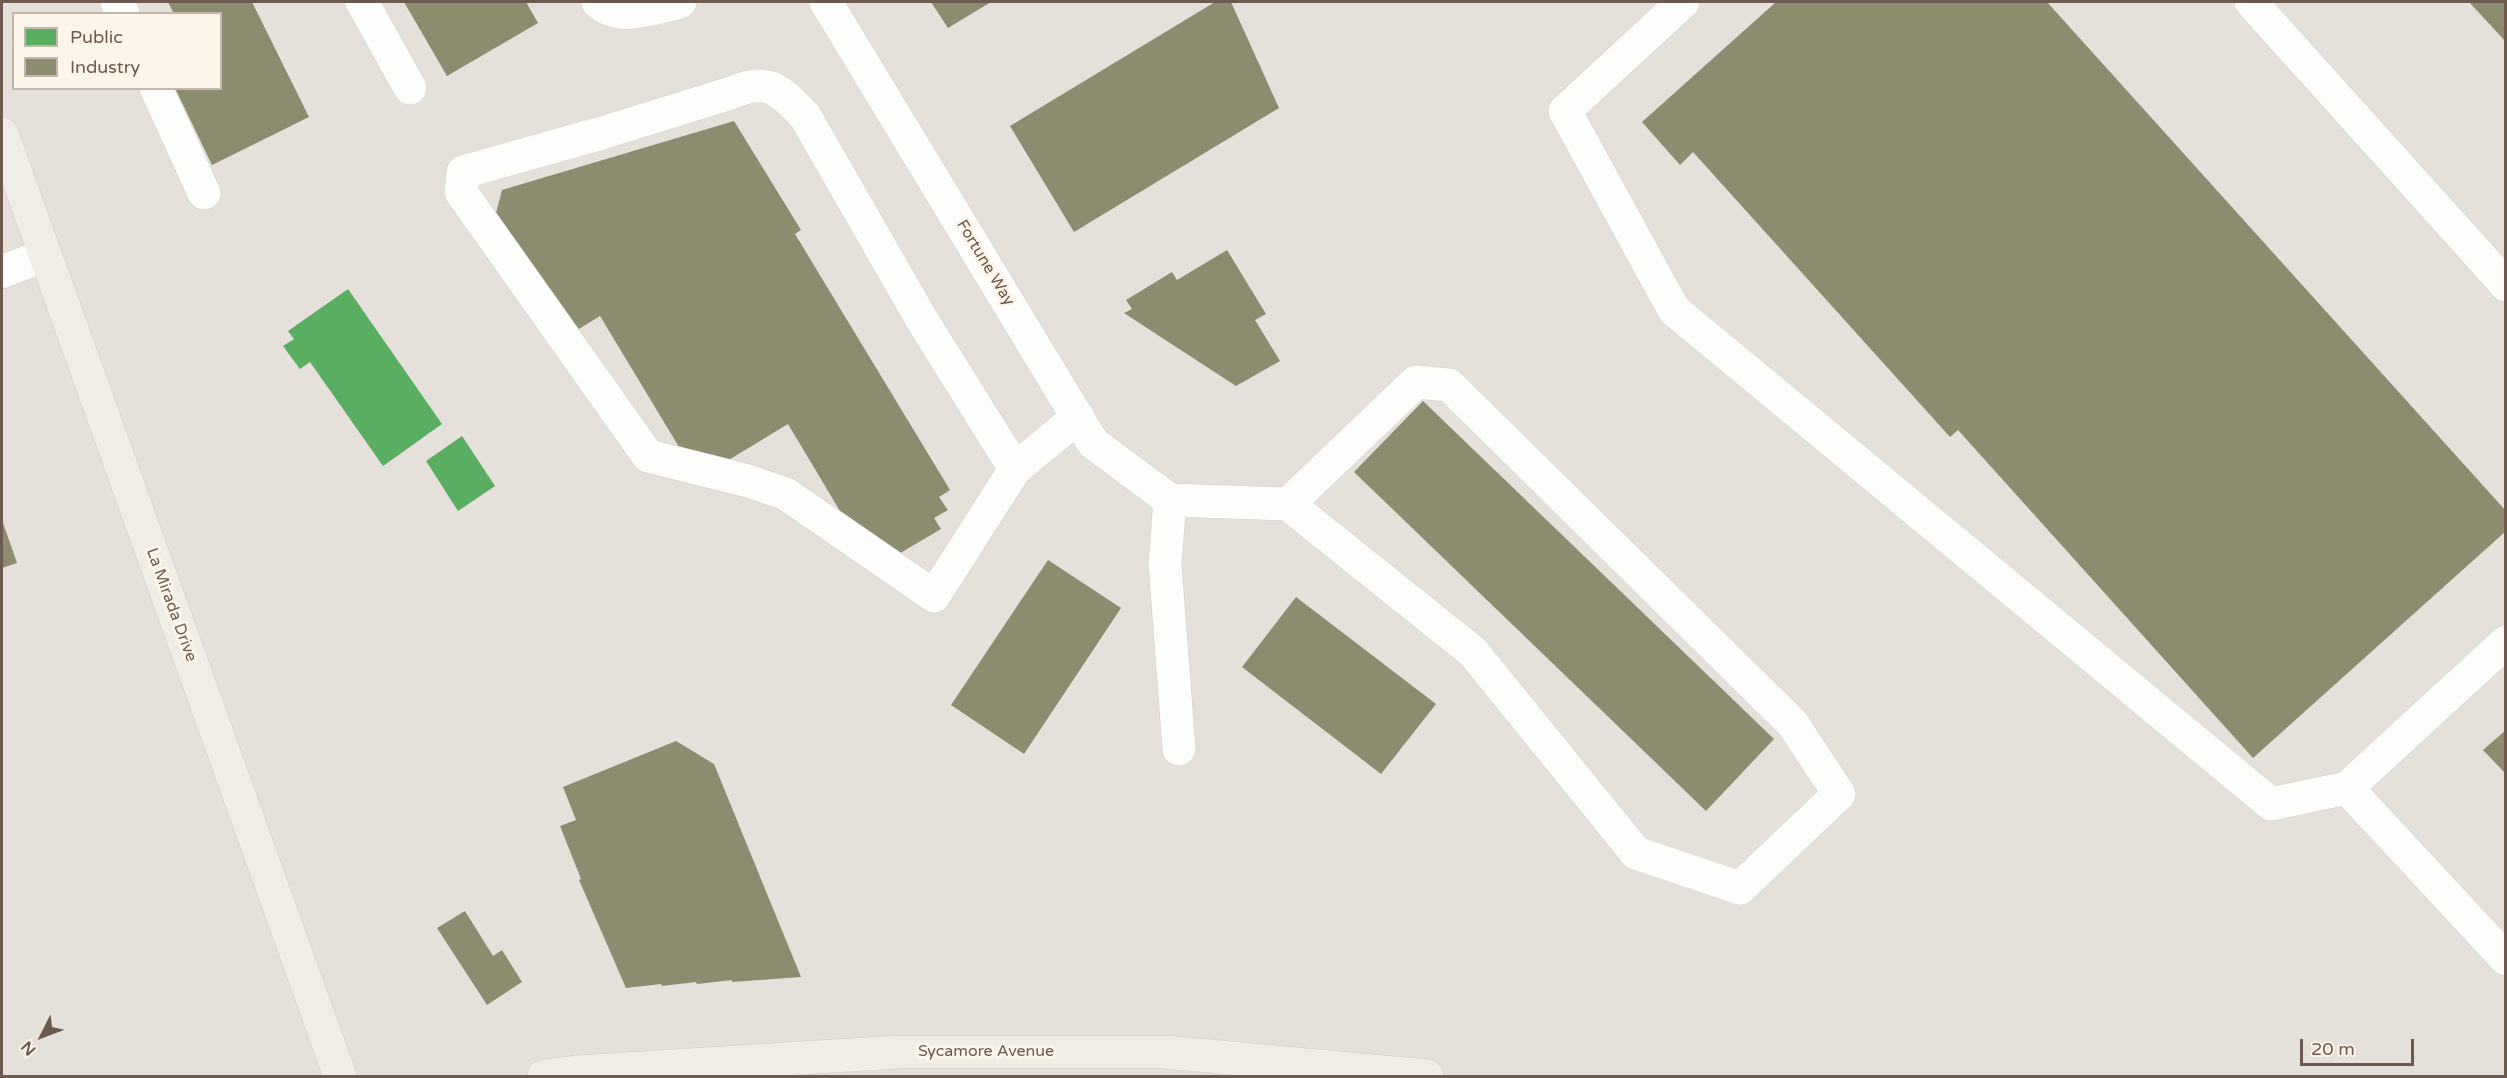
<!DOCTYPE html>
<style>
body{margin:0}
#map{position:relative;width:2507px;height:1078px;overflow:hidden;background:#f4f0e9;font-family:"Varela Round",sans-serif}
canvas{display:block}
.frame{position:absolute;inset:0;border:3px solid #6d594d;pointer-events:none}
.legend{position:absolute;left:12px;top:12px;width:210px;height:78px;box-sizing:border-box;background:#fcf5ea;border:2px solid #c3b7ab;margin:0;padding:8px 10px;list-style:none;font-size:18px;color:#6d594d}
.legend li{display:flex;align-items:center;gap:12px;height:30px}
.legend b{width:30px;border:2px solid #c3b7ab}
.north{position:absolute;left:12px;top:1006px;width:60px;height:60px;-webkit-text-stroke:4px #fcf5ea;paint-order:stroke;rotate:228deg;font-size:16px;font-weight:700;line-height:24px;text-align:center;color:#6d594d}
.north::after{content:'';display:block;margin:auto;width:21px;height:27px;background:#6d594d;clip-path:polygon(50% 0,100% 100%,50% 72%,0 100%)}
.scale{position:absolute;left:2300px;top:1039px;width:114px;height:27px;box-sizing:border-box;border:3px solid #6d594d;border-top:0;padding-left:8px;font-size:18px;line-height:21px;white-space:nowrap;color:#6d594d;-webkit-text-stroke:4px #fcf5ea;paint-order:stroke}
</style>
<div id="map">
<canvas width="2507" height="1078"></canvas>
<div class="frame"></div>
<ul class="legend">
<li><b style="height:16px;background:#5aae61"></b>Public</li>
<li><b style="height:16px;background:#8c8c6e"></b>Industry</li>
</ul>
<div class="north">N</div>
<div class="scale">20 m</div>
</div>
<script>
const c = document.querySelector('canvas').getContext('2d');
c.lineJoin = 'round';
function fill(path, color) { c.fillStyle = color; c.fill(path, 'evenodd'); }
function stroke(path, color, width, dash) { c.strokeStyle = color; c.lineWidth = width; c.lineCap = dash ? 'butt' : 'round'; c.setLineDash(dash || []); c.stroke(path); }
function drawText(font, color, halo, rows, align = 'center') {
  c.font = font + ' "Varela Round",sans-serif'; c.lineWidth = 6; c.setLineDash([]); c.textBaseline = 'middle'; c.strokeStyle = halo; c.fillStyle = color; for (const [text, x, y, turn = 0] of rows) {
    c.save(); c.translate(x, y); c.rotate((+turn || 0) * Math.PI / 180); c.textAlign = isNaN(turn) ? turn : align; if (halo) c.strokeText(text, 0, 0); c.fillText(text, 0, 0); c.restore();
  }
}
const industrial = new Path2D(`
 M2,2H2505V1076H2ZM14,14H220V88H14Z`);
const public = new Path2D(`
 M348,289L442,424L383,466L310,362L300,369L283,346L294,339L288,331Z
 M462,436L495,486L458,511L426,461Z`);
const industry = new Path2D(`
 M168,2H252L309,117L212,165L175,88H220V14H174Z
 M404,2H526L538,23L447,76Z
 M931,2H991L948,28Z
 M1215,2H1231L1279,108L1074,232L1010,126Z
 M1776,2H2047L2506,511V531L2253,758L1958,430L1950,437L1693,152L1680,165L1642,122Z
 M2469,2H2506V42Z
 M734,121L801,230L795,234L950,490L939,497L948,510L934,518L941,529L897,555L846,521L788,424L727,461L679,447L600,316L569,335L496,213L502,190Z
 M1227,250L1266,314L1255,320L1280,361L1236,386L1124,313L1132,309L1126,300L1172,272L1177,280Z
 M1423,401L1774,739L1706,811L1354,472Z
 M2,520L17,563L2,568Z
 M1048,560L1121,608L1024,754L951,705Z
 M1296,597L1436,704L1381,774L1242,667Z
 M2506,730V774L2483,750Z
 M676,741L714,764L801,977L732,982V980L697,984L696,982L662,986L661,984L626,988L579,880L581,879L560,826L576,820L563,787Z
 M465,911L493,956L502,950L522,982L487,1005L437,928Z`);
const minor = new Path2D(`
 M117,2L123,14
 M362,2L410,88
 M598,2C619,22 656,8 680,2
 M826,2L1093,443L1170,500
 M1683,2L1565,111L1674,310L2271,804L2347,788
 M2251,2L2506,285
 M156,88L204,193
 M2,272L45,255
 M1015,469L922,320L805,116C779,90 769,76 731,93L602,133L463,172L461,192L648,456L748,481L786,494L934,596L1015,469L1078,417
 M1170,500L1288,504L1473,652L1636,853L1740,888L1839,794L1793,724L1449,385L1416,382L1288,504
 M1170,500L1165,564L1179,749
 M2506,642L2347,788L2506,959`);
const major = new Path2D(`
 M2,134L340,1076
 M544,1076L576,1072L898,1052H1165L1427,1076`);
const streetNames = [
 ["Fortune Way",985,263,59],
 ["La Mirada Drive",171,605,70],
 ["Sycamore Avenue",986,1052]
];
fill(industrial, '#e6e0da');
fill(public, '#5aae61');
fill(industry, '#8c8c6e');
stroke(minor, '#d3cdc7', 34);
stroke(major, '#d3cbc6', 34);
stroke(minor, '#fdfdfc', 33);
stroke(major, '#f0ece6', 33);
drawText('16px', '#6d594d', '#fcf5ea', streetNames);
</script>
